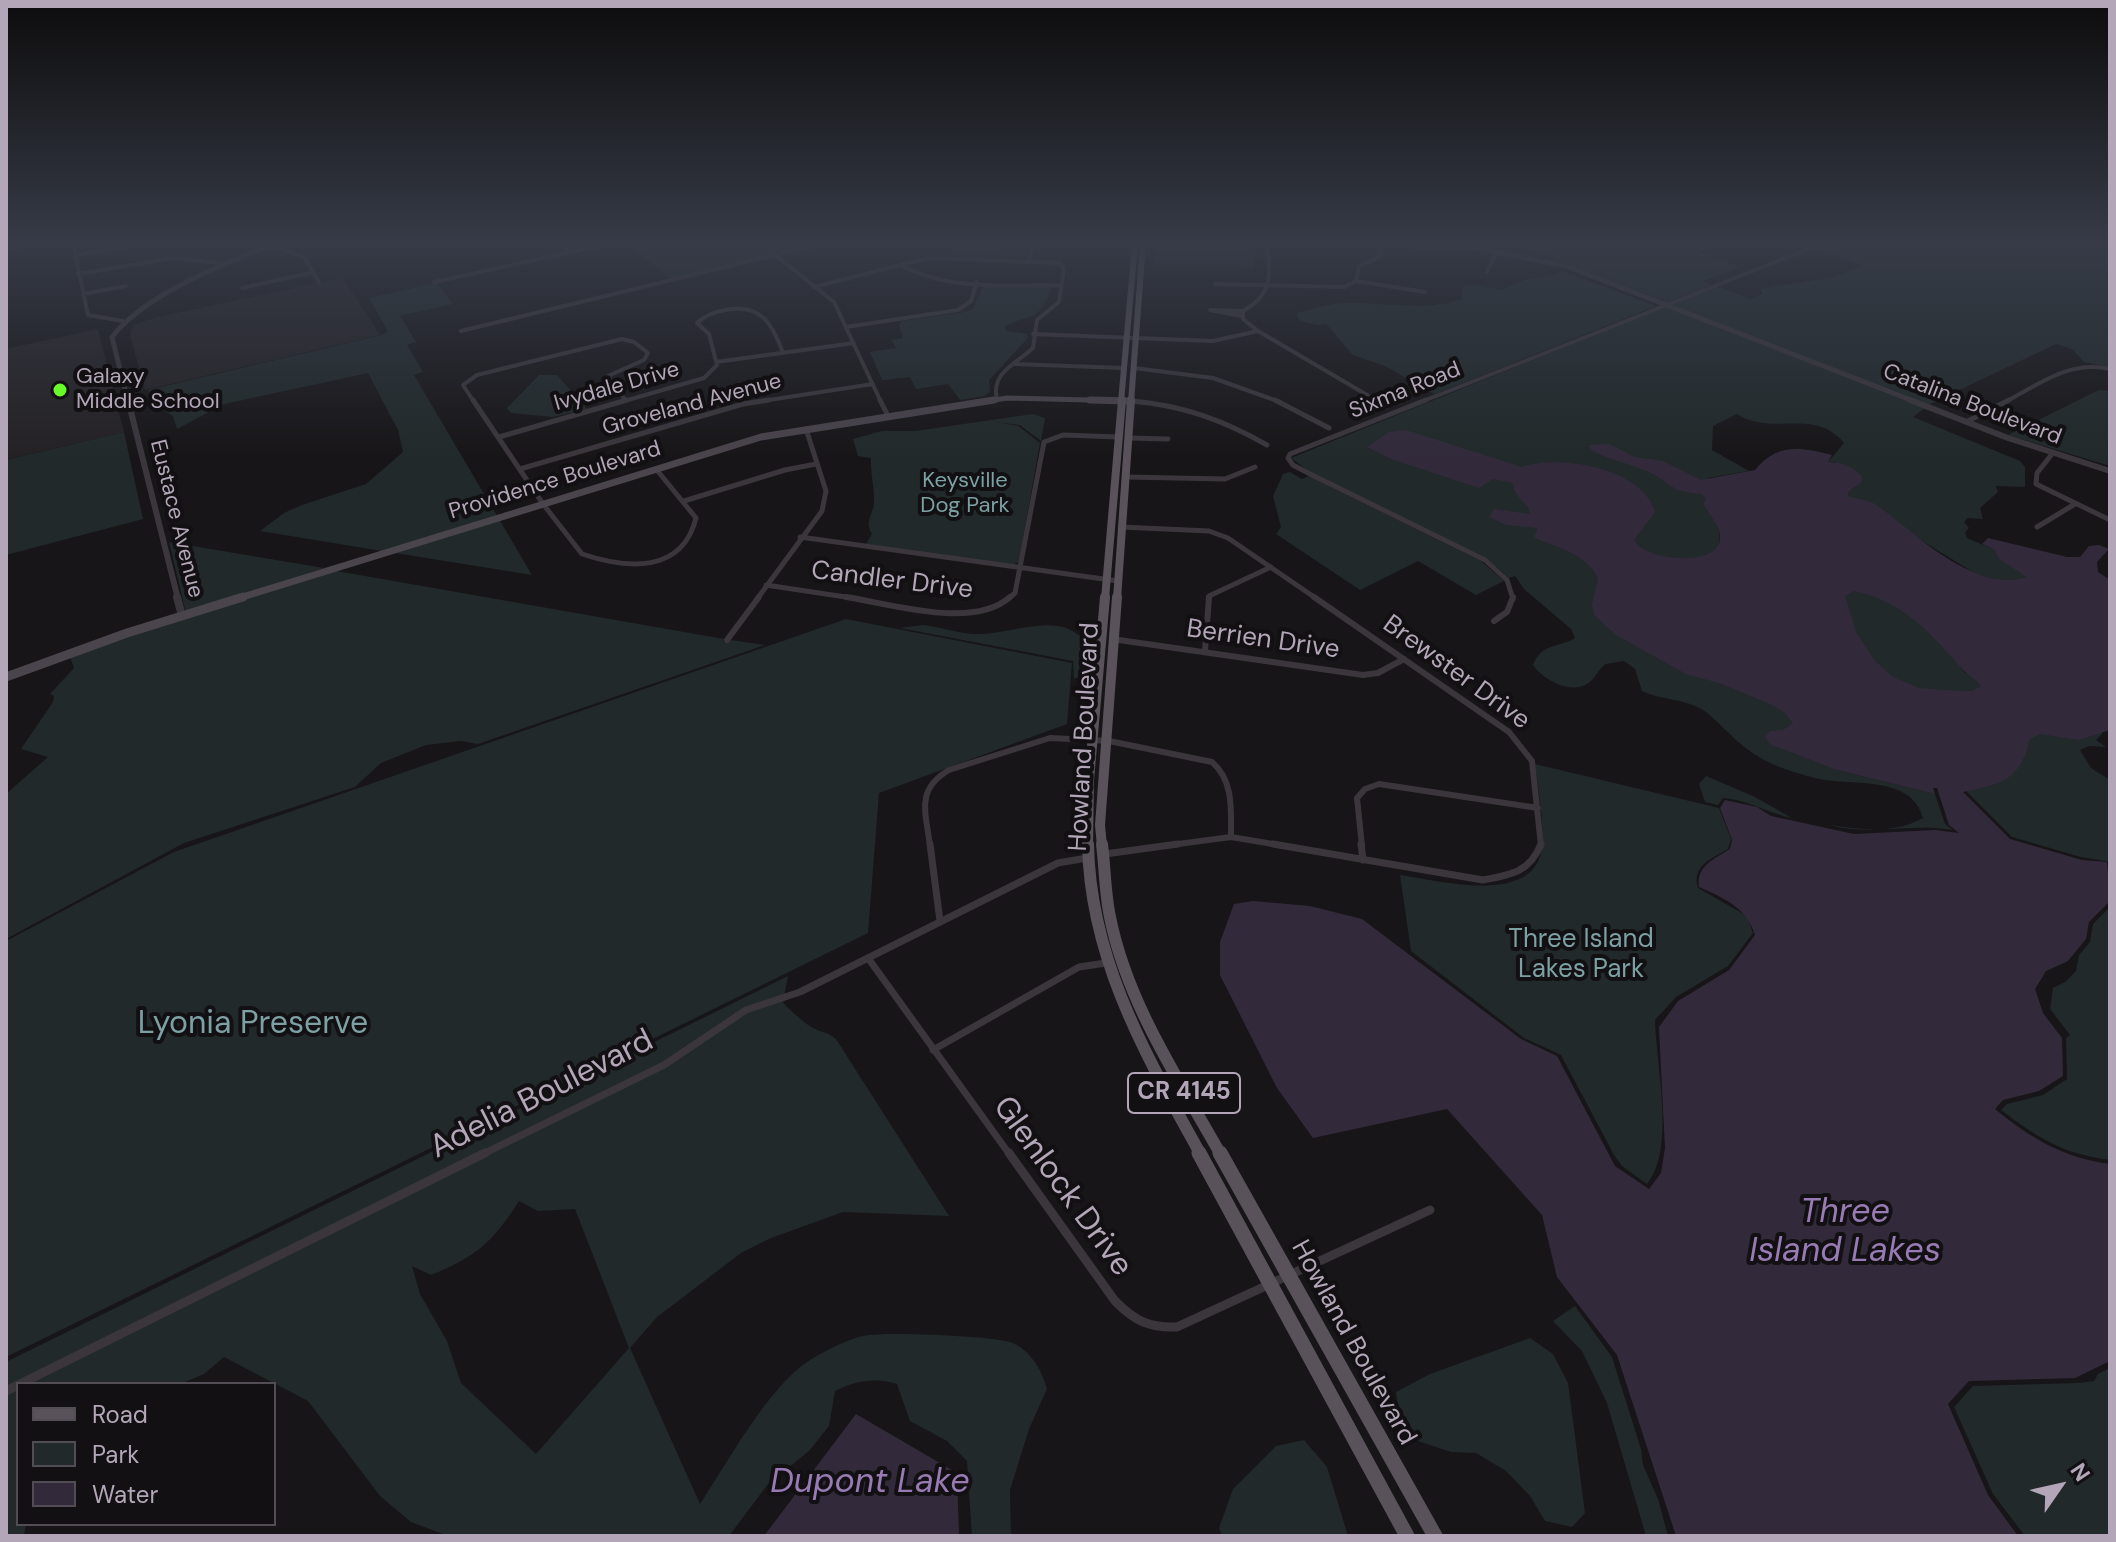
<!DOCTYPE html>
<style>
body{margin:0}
#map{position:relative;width:2116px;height:1542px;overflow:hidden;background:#171517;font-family:"DM Sans",sans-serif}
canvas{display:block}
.frame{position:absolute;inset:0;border:8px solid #b3a6b8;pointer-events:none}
.legend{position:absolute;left:16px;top:1382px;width:260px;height:144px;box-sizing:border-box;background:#121012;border:2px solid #524c54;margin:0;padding:10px 14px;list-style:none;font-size:24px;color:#b3a6b8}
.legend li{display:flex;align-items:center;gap:16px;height:40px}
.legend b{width:40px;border:2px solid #524c54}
.north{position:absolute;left:2020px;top:1446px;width:80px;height:80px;-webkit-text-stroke:6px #121012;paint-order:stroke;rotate:56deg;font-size:22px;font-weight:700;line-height:32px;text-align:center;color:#b3a6b8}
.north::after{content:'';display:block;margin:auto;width:28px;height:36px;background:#b3a6b8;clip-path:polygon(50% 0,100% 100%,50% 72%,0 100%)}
</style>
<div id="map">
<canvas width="2116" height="1542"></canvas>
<div class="frame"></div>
<ul class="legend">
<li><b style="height:10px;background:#59525b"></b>Road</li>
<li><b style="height:22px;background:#21292a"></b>Park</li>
<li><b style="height:22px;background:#322a3b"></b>Water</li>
</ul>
<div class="north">N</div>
</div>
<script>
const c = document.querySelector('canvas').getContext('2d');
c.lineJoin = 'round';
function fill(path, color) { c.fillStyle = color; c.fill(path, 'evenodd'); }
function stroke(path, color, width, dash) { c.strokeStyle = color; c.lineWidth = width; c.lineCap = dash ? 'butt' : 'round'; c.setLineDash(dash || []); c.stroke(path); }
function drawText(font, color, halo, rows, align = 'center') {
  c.font = font + ' "DM Sans",sans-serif'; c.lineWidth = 8; c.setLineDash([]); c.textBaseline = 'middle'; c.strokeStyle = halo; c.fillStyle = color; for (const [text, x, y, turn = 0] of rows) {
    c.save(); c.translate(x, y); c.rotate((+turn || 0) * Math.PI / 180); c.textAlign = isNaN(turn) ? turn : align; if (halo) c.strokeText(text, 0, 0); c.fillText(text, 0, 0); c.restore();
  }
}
const built = new Path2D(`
 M1153,244L1251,246L1256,251H1265L1266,257H1253L1254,269L1156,267L1152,265L1156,260L1153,259L1156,254L1153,253L1156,248Z
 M343,278L380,335L145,390L130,335L134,325L157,317Z
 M98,329L124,432L6,460V349Z`);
const green = new Path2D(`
 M629,244H775L785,251L671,280Z
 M952,244H1027L1024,257L952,254Z
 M1516,244L1618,246L1720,244L1698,252L1741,267L1703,281L1711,285L1667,302Z
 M1826,244H2100L2110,247V367L2084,362L2072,349L2056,344L1928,405L1669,304L1715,286L1752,299L1763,294L1760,289L1834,277L1863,265L1815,248Z
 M1562,271L1656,306L1305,446L1434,394L1385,366L1353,355L1326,324L1316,325L1299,320L1297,313C1313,309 1331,303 1347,303C1385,302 1426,312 1462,299L1463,287L1474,285L1501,290L1524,280L1552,276Z
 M437,283L453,304L400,316L416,342L407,345L423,372L414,375L497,516L382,551L260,531L284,513L302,505L366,484L403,452L398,430L368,373L224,404L177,429L173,416L163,410L148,390L382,335L388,331L369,298Z
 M988,285L1048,286L1051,289C1038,325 1030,312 1004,327L1007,331L1027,334L1028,338L989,380L990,392L984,396L960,400L948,384L916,389L910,377L882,380L870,352L896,348L891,340L903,338L899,324L903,321L965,312L973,309L982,289Z
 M1666,306L1926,407L1913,417L2020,461L2025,467V487L1996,486L1998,492L1980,508L1983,519L1968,518L1964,522L1969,528L1965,532L1967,538L1995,550L2000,559L2030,577L2010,583L1976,574L1911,534L1880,508L1848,496L1849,490L1857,486L1835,462H1828L1844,443C1814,407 1774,437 1737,414L1713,426L1712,450L1749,471L1708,478C1703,508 1726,524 1718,553L1678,566L1526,504L1531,512L1529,524L1680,588L1837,770L1935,794L1945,824L1953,830C1911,823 1871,836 1829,825C1863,829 1892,835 1923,818C1911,773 1848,787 1815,778C1792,772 1766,764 1747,749C1732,738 1720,723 1706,712C1686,698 1663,701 1642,691L1635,669L1624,661L1606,664C1599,669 1598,673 1593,679C1576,698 1544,681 1533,665C1541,643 1559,648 1575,638L1571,629L1524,589L1515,576L1509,578L1486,558L1313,474L1291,458Z
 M539,375H557L587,409L553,417L511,413L507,408Z
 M2099,390L2110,391V466L2008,435Z
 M1033,414L1045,418L1041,441L1020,425L996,422L1018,426L1040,443L1019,562L1011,565L866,544L872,534C864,520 873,516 874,503C875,489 870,473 871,458L858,456L853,439L882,431H915Z
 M124,432L143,519L6,555V460Z
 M1290,472L1302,479L1309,476L1481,561L1504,581L1476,595L1418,561L1360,590L1276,534L1281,527L1273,496L1283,474Z
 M499,519L532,575L389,552Z
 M169,542L324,568L186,613Z
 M331,570L724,639L723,642L731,640L765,645L478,744L461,741L426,745L381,763L355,787L184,843L6,939V794L48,757L21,749L53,702L54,696L50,694L74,668L69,654Z
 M1840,589L1880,594L1924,621L1926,628L1945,646L1965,673L1981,681L1997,696L1911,688L1865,660L1840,601Z
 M846,619L1072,663L1067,724L879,793L868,933L6,1357V941L174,852Z
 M923,625C940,627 958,633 974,634C1007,636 1053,612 1080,636L1082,651L1078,677L1074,679L1073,661L900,628Z
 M2101,729L2102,734L2096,740L2106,747L2089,746L2080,750L2091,768L2110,780V862L2081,857L2012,837L1965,790L2008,733Z
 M1535,764L1719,808L1731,839L1728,849C1713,858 1691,865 1698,888L1747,916L1753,933L1728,966L1676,997L1655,1020C1656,1065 1676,1149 1647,1184L1622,1166L1614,1155L1561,1055L1524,1038L1411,951L1400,875C1437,880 1538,908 1542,845C1544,820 1538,789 1535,764Z
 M1706,776L1753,796L1792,818C1767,813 1749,800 1723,798L1718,805L1705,802L1699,784Z
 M2110,907V1160C2063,1154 2038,1138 2001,1110L2007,1104L2043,1095L2067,1079L2066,1038L2070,1035L2050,1009L2053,988L2065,982L2076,971L2079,955L2090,942L2093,924Z
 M788,976L783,1002C786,1007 807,1025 813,1028C822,1033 826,1031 836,1039L949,1216L843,1212L771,1238L741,1253L657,1317L630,1348L700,1504C727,1463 768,1388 807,1362C822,1352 846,1340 863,1336C883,1331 991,1336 1010,1342C1030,1349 1042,1370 1047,1389L1029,1429L1010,1490L1011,1536H972L967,1461L947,1441L910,1421L897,1384C875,1377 855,1381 835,1391L829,1426L809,1451L768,1484L729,1536H448L411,1522L380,1496L308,1401L224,1357L204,1374L180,1384H18V1524H26L24,1536H6V1362ZM519,1201L538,1211L575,1209L629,1348L536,1454L461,1383L447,1341L420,1294L412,1266L431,1275C476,1257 493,1242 519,1201Z
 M1575,1306L1612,1357L1641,1449L1643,1465L1658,1499L1668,1536H1646L1607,1403L1582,1351L1553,1321Z
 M1530,1338L1553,1354L1568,1383L1585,1513L1572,1527L1545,1521L1530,1496L1506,1471L1476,1453L1451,1452L1418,1441L1400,1422L1396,1392L1430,1374Z
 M2110,1368V1536H2025L1993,1494L1954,1407L1973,1386L2078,1383L2094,1381L2098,1374Z
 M1304,1440L1327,1467L1348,1536H1222L1219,1528L1233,1489L1276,1446Z`);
const water = new Path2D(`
 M1406,430L1522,467C1559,454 1643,468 1655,512L1634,540C1645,562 1721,567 1720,538C1720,525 1710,515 1703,504L1706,499L1702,494C1666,492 1672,481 1644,470C1626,463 1608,459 1591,450L1589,445L1609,444L1635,457L1663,461L1701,480L1755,470C1777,443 1800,447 1832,455L1828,462C1842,463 1852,465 1862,477L1861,483L1849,491L1848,496C1858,499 1870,500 1878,506C1915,533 1975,594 2027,577L1999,559L1995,550L1982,544L1988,538L2067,557H2080L2089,546L2099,545L2109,549L2097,562L2098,572L2110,580V730L2079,740L2040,734L2030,739C2020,781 2001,784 1963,792L2010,839L2082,860L2107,862L2110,901L2089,922L2086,939L2068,961L2046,971L2035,989L2043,1013L2062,1038L2063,1076L2039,1091L2003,1100L1995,1109C2030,1138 2064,1158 2110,1164V1361L2075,1378L1969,1381L1948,1404L1988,1495L2018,1536H1676L1617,1355L1557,1277L1542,1215L1447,1109L1313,1138L1277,1088L1220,975V942L1234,904L1253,901L1310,906L1362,919L1521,1039L1557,1056L1615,1166L1649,1189L1661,1173L1665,1148L1659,1027L1678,1001L1729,970L1755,935C1747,908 1724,898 1699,887C1696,866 1714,859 1730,849L1732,840L1720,808L1725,800L1757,807L1771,816L1854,834L1935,830L1959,833L1949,825L1937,788H1933L1935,794L1837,770L1770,744L1765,737L1770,731L1783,730L1793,723L1785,713L1772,705L1722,684L1686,674L1616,635L1594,615L1592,605L1598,578C1585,552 1558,549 1534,537L1538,528L1506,525L1489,517L1494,509L1530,514C1529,501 1515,501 1513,483L1493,479L1479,488L1391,459L1367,447L1389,432ZM1854,591C1903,601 1932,634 1963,670C1968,676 1976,678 1981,686L1972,691H1960L1919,688L1893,677L1874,660L1856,632L1845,596Z
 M856,1414L957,1473L959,1536H764Z`);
const minorFar4 = new Path2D(`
 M73,244L88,315L123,321
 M268,244L305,258L319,282
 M560,244L568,252
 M1266,244C1272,274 1272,295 1243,311V319L1258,331L1379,402
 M6,248L33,244
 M774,254L834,302L881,402
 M76,255L139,244
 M1029,260L1033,244
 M900,265C949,291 1006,285 1060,285
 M1487,272L1497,251
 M78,274L173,258L227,264
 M6,275V291
 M1356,281L1425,292
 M434,282L608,244
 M1215,284L1344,287L1356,281L1359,266L1380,257V244
 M814,287L928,258L1059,263L1064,268L1059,302L1037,320L1033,348C1017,363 990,373 997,399
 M242,288L314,272
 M83,294L126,286
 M1242,316L1210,310L1243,311
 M846,327L958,310L971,301L977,282
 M461,331L820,244
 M1033,334L1213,341L1258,331
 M716,362L854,343
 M1015,364L1124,368
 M1134,368L1213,378L1280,402
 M1131,401L1144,402
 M474,402L463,385L477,375L622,339L634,342L648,353L644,360L608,376L626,401
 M621,402L704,378L717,365L709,334L697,323C705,315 714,312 725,310C761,303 772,323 783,353
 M756,402L873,384
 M1421,402L1821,244
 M2005,402C2040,384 2069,360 2110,369`);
const minorFar3 = new Path2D(`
 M473,400L543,504L582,554C627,569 682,574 696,518L656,469
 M880,400L888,416
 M1275,400L1329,428
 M1376,400L1386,406
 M1426,400L1290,454L1288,458L1293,465L1310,474L1485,560L1507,580L1513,599
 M1131,401C1182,405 1223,420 1267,445
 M1966,422L2009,400
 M499,437L627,400
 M1129,438L1168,439
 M2052,454L2037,473L2036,484L2110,520
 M520,469L743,404L769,400
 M1126,477L1225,479L1255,467
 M684,501L785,470L816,464
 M1121,527L1209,531L1228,538L1317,599
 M2037,527L2075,504
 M800,537L1118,581
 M766,585L859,599
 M757,599L822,511L826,491L806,429
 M1008,599L1015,593L1044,442L1063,435L1119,437
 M1209,599V596L1271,567`);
const minorFar2 = new Path2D(`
 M846,597C892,604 973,630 1010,597
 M1314,597L1509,732L1532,761L1541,846
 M1494,621L1507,612L1513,597
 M1112,639L1363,675L1378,673L1404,659
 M727,640L759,597
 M1205,651L1209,597
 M930,846C926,812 915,790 949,770L1050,738L1109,741L1212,762C1234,781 1231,810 1231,837
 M1163,846L1231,837L1285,846
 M1362,846L1357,798L1365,789L1379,784L1538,808`);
const minorFar1 = new Path2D(`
 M930,844L940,921
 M1273,844L1483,880C1511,875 1530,872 1541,844
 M1361,844L1363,860
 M1105,854L1178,844
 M868,958L1010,1155
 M933,1050L1079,967L1106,963
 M481,1155L664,1065L746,1010L800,992L1058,863L1087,858`);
const minor = new Path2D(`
 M1009,1153L1115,1301C1135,1321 1149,1328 1177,1327L1430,1210
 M20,1384L485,1153
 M6,1391L18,1385`);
const tertiaryFar2 = new Path2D(`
 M1365,244L1475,248L1566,266L1916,402
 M128,402L112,337C145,294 225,263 275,244`);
const tertiaryFar1 = new Path2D(`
 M128,400L178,599
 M1910,400L2008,438L2110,471`);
const tertiary = new Path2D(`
 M177,597L182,616`);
const secondaryFar2 = new Path2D(`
 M982,402L1007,398L1130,401`);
const secondaryFar1 = new Path2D(`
 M1090,400L1130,401
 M236,599L761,437L994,400`);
const secondary = new Path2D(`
 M6,677L127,633L243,597`);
const primaryFar4 = new Path2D(`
 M1121,402L1135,244
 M1131,402L1143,244`);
const primaryFar3 = new Path2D(`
 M1105,599L1122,400
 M1117,599L1131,400`);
const primaryFar2 = new Path2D(`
 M1088,846L1089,780L1105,597
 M1102,846L1100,825L1117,597`);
const primaryFar1 = new Path2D(`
 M1088,844C1090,960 1147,1057 1201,1155
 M1102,844C1105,868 1105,894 1110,917C1127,1003 1179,1080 1221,1155`);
const primary = new Path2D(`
 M1199,1153L1407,1536
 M1220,1153L1435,1536`);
const markers = [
 [60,390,8,"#69fa2a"]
];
const farPoinames = [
 ["Galaxy",76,377],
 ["Middle School",76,402]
];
const farStreetnames = [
 ["Ivydale Drive",617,387,-16],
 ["Sixma Road",1405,391,-22],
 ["Groveland Avenue",692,405,-15],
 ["Catalina Boulevard",1972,405,21],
 ["Providence Boulevard",555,481,-17],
 ["Eustace Avenue",176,519,76]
];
const farParknames = [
 ["Keysville",965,481],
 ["Dog Park",965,506]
];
const shields = [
 [1184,1093,112]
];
const shieldNames = [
 ["CR 4145",1184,1093]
];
const streetNames = [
 ["Candler Drive",892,581,7],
 ["Berrien Drive",1263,640,8],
 ["Brewster Drive",1456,673,36],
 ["Howland Boulevard",1085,737,-87],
 ["Howland Boulevard",1353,1343,61]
];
const parkNames = [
 ["Three Island",1581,940],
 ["Lakes Park",1581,970]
];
const nearParknames = [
 ["Lyonia Preserve",253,1025]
];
const nearStreetnames = [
 ["Adelia Boulevard",542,1095,-27],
 ["Glenlock Drive",1062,1187,54]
];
const nearWaternames = [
 ["Three",1845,1213],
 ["Island Lakes",1845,1252],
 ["Dupont Lake",870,1483]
];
fill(built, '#242124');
fill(green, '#21292a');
fill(water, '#322a3b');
stroke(minorFar4, '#3b363c', 4);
stroke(minorFar3, '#3b363c', 5);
stroke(minorFar2, '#3b363c', 6);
stroke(minorFar1, '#3b363c', 7);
stroke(minor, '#3b363c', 9);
stroke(tertiaryFar2, '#3b363c', 5);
stroke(tertiaryFar1, '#3b363c', 6);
stroke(tertiary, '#3b363c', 8);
stroke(secondaryFar2, '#4a444c', 5);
stroke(secondaryFar1, '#4a444c', 7);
stroke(secondary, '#4a444c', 9);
stroke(primaryFar4, '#59525b', 6);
stroke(primaryFar3, '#59525b', 8);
stroke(primaryFar2, '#59525b', 10);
stroke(primaryFar1, '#59525b', 12);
stroke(primary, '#59525b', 15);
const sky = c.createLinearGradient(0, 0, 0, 460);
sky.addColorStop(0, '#0d0c0d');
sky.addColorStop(0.53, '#363b47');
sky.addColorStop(1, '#363b4700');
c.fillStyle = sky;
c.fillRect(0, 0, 2116, 460);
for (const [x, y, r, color] of markers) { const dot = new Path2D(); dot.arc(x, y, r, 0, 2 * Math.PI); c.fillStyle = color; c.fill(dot); stroke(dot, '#121012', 3); }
drawText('22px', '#b3a6b8', '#121012', farPoinames, 'left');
drawText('22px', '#b3a6b8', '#121012', farStreetnames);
drawText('22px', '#7ca0a4', '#121012', farParknames);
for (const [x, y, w] of shields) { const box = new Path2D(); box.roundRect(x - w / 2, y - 20, w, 40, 6); c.fillStyle = '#121012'; c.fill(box); stroke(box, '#b3a6b8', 2); }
drawText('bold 24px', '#b3a6b8', null, shieldNames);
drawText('26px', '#b3a6b8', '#121012', streetNames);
drawText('26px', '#7ca0a4', '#121012', parkNames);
drawText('32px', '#7ca0a4', '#121012', nearParknames);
drawText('32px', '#b3a6b8', '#121012', nearStreetnames);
drawText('italic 34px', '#987bb4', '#121012', nearWaternames);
</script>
